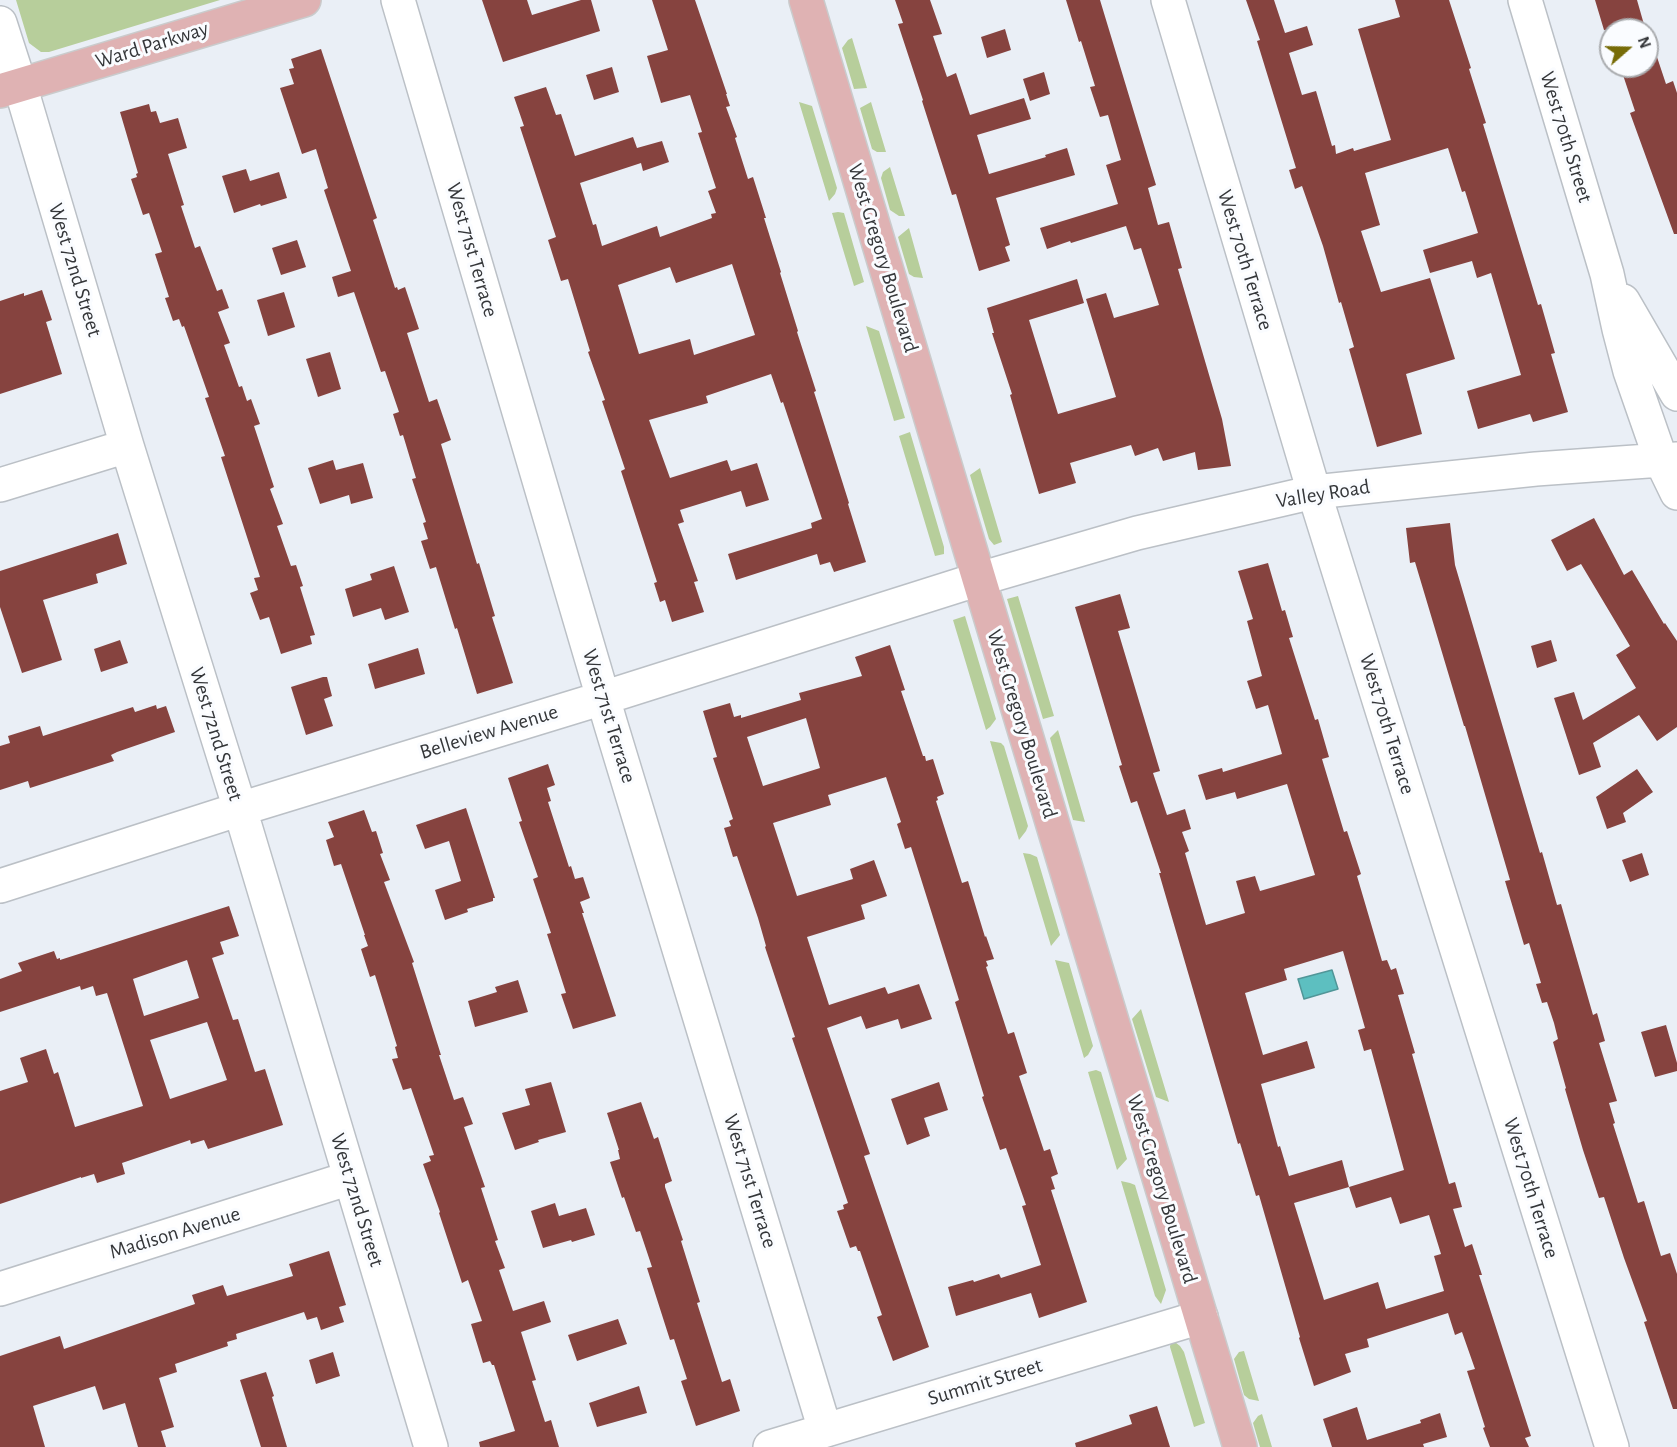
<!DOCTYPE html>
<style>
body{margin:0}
#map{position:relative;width:1677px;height:1447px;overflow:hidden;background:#eaeff6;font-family:"Alegreya Sans",sans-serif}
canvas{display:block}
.north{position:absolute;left:1599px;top:18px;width:60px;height:60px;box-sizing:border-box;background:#fafcff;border:2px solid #abadb0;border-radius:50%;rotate:70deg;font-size:16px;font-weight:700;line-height:24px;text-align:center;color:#343639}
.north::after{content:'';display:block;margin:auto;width:21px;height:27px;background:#776c08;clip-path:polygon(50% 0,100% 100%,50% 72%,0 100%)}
</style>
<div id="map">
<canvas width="1677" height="1447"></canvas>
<div class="north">N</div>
</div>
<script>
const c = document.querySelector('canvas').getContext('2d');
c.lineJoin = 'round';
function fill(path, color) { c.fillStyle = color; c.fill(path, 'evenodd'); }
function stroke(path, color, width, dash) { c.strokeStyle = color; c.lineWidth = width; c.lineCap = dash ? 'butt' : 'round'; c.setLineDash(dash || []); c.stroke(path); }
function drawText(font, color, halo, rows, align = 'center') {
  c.font = font + ' "Alegreya Sans",sans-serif'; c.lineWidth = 6; c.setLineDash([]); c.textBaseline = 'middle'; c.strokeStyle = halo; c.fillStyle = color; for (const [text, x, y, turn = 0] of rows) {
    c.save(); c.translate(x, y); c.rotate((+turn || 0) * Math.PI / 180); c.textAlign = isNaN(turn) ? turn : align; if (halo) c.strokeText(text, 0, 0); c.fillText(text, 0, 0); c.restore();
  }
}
const green = new Path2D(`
 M16,0H220L49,52H41L29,43Z
 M852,38L867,88L854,89L842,48L848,40Z
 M799,102L812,106L837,188L835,194L829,201Z
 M871,102L886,152H877L872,149L860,108Z
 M890,167L905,216H899L890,210L881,178L883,172Z
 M838,212L844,213L864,282L854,286L832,213Z
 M909,228L923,278L914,277L909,274L898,237Z
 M866,326L879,331L905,418L894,421Z
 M910,432L944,547V554L935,556L899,436Z
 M980,468L1002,542L994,545L989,539L970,475Z
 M1018,596L1054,716L1043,719L1007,599Z
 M965,616L996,719L990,727L986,730L953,620Z
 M1058,730L1085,822L1073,820L1050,738Z
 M990,741L1001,743L1004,746L1028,826L1026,831L1019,840Z
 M1023,853L1030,854L1037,857L1060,935L1051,946Z
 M1055,960L1069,963L1093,1046L1088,1055L1084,1058Z
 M1141,1009L1169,1102L1156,1097L1132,1019Z
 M1096,1070L1101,1072L1127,1159L1117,1170L1088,1072Z
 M1121,1181L1130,1183L1135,1185L1166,1290L1161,1304L1155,1296Z
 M1171,1339L1180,1346L1184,1352L1205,1423L1194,1427L1170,1347Z
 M1244,1351L1259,1401L1249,1399L1244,1395L1234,1359L1239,1352Z
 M1262,1414L1272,1447H1260L1253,1423L1258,1416Z`);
const water = new Path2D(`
 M1332,970L1338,989L1304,999L1298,979Z`);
const building = new Path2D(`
 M482,0H527L532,15L581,0H591L600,31L503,62Z
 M652,0H695L727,94H726L730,106L726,107L737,137L735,138L748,179L753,177L766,218H764L781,272L780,273L798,331L797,332L816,391L814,392L849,503L848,504L866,562L834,572L830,562L820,565L817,554L736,580L728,554L812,528L811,523L822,519L783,402L781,403L771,374L706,396L708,403L649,420L670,478L727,460L731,471L757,463L769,500L746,507L741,491L680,510L684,522L678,524L698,581L694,582L704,612L672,622L665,600L660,602L654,583L657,582L621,471L625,469L602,401L605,400L588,352L590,351L568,279L561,281L548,240L556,237L520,127L524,126L514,97L546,87L556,115L561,114L575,156L633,137L637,148L662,141L669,162L643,171L641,163L580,183L593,225L596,224L602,246L657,226L660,237L712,218L711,214L716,213L708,191L716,188L698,133L702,132L690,95L661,103L647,56L668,50ZM732,264L755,335L694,355L690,339L639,354L618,285L670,267L676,283Z
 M895,0H930L942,34L933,36L947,77L956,73L970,115L1024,98L1031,119L977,135L989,174L1046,157L1045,155L1067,148L1075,175L996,198L1010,245L1005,247L1010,261L979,271L956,194L952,195L922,101L923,100L898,24L903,23Z
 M1066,0H1100L1156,185L1148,188L1158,225L1169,222L1182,268L1178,269L1222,419L1231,466L1198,470L1195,452L1163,461L1158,448L1135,456L1131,445L1070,463L1076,483L1039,494L1010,395L1012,394L992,333H994L987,308L1077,279L1084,303L1029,320L1058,414L1116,397L1086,299L1106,293L1114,318L1159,305L1141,248L1134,250L1126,226L1071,243L1070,241L1047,249L1040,228L1118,204L1106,165L1121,160L1108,115L1100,117L1090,87L1095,86L1081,41L1079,42Z
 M1246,0H1274L1285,33L1307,26L1313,45L1289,53L1302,95L1316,91L1332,146L1335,145L1336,154L1353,148L1354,151L1391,140L1358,29L1400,17L1395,0H1449L1471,68L1469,69L1486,123L1483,124L1500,180L1538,305L1541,304L1555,353L1551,354L1568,412L1533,422L1530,414L1478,429L1467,391L1521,375L1491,273L1477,278L1472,261L1430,273L1423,250L1478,233L1465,191L1462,192L1448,148L1365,173L1380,225L1361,231L1381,292L1430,278L1455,359L1406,374L1422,434L1377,447L1349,349L1354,347L1341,302L1339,303L1323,246L1302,186L1295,189L1289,170L1296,168L1257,41L1260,40Z
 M1595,0H1637L1645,28L1647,27L1666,84L1673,81L1677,93V234H1674L1630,113L1635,111L1620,66H1647V30H1611V39L1608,30H1604Z
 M1005,29L1011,50L987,58L981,37Z
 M321,49L377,218L373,220L395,288L397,287L398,290L405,287L419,329L407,333L429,402L437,399L451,440L441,444L477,564L479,563L495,616L492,617L513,683L477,694L457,628L455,629L436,567L430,569L421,541L428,539L423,523L426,522L412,479L416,478L403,435L400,436L393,414L399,412L385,371L381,372L354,292L338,297L332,277L351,271L324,190L328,188L316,149L302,154L280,88L294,84L289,69L294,68L291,59Z
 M612,67L619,92L594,100L586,75Z
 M1044,72L1050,94L1030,101L1023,79Z
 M149,104L151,112L156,111L160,123L178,118L187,148L168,154L184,205L181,206L195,248L200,246L217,291L222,289L229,308L218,312L230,343L224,345L239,387L242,386L247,401L251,399L260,424L254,426L274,487L270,489L283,524L277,526L291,566L296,565L303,586L300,587L315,635L310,636L312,644L281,654L269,617L260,620L250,593L258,590L254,578L260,577L221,457L225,456L205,398L209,397L184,326L182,327L179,319L173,321L165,298L169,297L155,254L162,252L149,213L143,215L131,179L137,177L136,174L138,173L120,112Z
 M246,169L250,181L279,172L287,198L261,206L260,204L234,213L222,176Z
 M297,240L306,267L281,275L272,248Z
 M42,290L52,320L46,322L62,374L0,394V301L24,293V296Z
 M284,292L295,327L268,336L257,300Z
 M330,352L341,389L318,397L306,359Z
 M333,460L336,470L363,463L373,498L351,504L349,495L320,504L308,468Z
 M1594,518L1624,575L1632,570L1664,624L1665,623L1677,641V727L1657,741L1639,715L1593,743L1601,767L1579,775L1554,698L1574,692L1583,720L1636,688L1616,655L1630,646L1581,564L1567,571L1551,540Z
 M1450,523L1455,565L1540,853L1542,852L1557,905L1561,904L1593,1015L1597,1013L1605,1041L1599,1043L1617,1101L1609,1103L1615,1123L1613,1124L1638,1203L1644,1201L1661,1256L1670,1253L1677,1274V1409H1673L1644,1322L1647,1321L1624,1258L1604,1197L1599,1198L1583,1150L1565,1089L1566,1088L1553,1042L1558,1039L1554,1023L1547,1002L1542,1003L1536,984L1541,983L1529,943L1524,945L1505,881L1510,880L1465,726H1464L1415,562L1410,563L1406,528Z
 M118,533L127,564L96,574L98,583L43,600L62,660L22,673L0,607V571Z
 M1268,563L1282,611L1285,610L1293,637L1289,638L1315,720L1318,719L1329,757L1322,759L1344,832L1347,831L1361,874L1357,876L1382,961L1387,960L1391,970L1396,968L1404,994L1398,995L1415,1053L1412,1054L1449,1184L1455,1182L1462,1207L1453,1209L1465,1247L1472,1244L1482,1275H1479L1531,1436L1525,1438L1529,1447H1490L1483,1428L1485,1427L1467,1371L1475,1369L1462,1332L1455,1335L1448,1313L1367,1339L1369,1347L1345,1354L1351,1372L1314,1386L1299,1338L1300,1337L1259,1195L1256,1196L1240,1143L1238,1144L1159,873H1161L1137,801L1131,803L1119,766L1122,765L1075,607L1120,594L1130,628L1118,631L1160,771L1153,773L1167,815L1185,809L1191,829L1182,832L1189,851L1185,853L1206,925L1245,913L1236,881L1255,876L1260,891L1315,875L1287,784L1237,799L1235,792L1206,800L1198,775L1222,768L1223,772L1282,754L1268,705L1256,709L1247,681L1262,676L1247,621L1253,619L1238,571ZM1343,951L1365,1028L1358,1030L1364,1051L1371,1049L1404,1170L1349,1187L1342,1160L1289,1176L1280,1146L1278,1147L1261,1084L1315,1068L1307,1041L1263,1055L1245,993L1287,980L1284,969ZM1349,1187L1356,1208L1391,1197L1400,1224L1429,1215L1441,1254L1434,1256L1444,1291L1386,1309L1378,1282L1324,1300L1294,1203Z
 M394,566L409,612L385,620L381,608L353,617L345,589L372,580L370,574Z
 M120,640L128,663L101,672L94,649Z
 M1551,640L1557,661L1537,668L1531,646Z
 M890,645L905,690L901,691L923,756H925L926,761L933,759L944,794L937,797L938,800L936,801L962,883L968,881L985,937L986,936L994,959L986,961L988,966L986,967L1008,1034L1014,1032L1027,1073L1019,1076L1044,1151L1050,1149L1058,1174L1051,1177L1055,1189L1051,1190L1087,1302L1039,1318L1031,1293L956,1316L948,1287L973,1280L974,1282L999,1274L1001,1278L1041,1265L1022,1206L1026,1205L1006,1148L1000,1150L982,1097L984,1096L955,1002L959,1000L911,847L905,849L897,824L901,822L886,777L828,795L831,805L773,823L797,896L853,879L850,869L874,860L887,896L861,905L865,919L807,937L829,1005L885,987L888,994L919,984L932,1019L901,1029L898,1019L866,1029L861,1016L827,1028L870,1154L864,1156L929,1347L893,1361L877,1317L882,1315L860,1251H858L856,1246L850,1248L837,1211L844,1209L843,1205L848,1203L792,1038L795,1037L765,947L766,946L758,918L737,856L733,857L724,828L731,826L729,821L733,819L713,758L717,757L703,711L730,703L734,717L741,715V718L801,700L799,693L862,676L855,657ZM806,718L820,768L763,786L747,737Z
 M418,648L425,674L375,689L368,664Z
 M323,677H327L332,696L324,699L333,726L306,735L291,687Z
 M156,705L157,709L166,706L175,732L117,752L111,755L114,761L77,773L30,788L28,781L0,790V746L10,743L8,736L40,726L43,736L133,707L135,712Z
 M548,764L555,785L547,788L551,801L548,802L569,867L571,866L575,879L583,877L590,898L580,902L584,913H582L616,1016L573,1029L561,994L566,993L547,934L551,933L533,879L538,877L519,822L522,821L508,778Z
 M1637,769L1653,792L1623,813L1626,822L1607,829L1596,797Z
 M466,808L495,898H493V901L467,909L468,912L445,920L435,890L461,881L449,841L425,849L416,825Z
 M364,810L372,832L376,831L383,853L380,854L390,880L384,882L414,962L412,963L441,1055H439L454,1100L463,1097L473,1124L464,1127L485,1187L481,1188L498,1240L495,1241L505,1268L499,1270L513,1311L544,1301L551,1322L521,1332L536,1380L532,1381L545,1422L551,1420L559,1447H480L479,1442L515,1431L494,1365H492L490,1361L483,1363L471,1324L482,1321L468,1280L462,1283L439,1213L440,1212L423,1164L431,1161L429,1156L434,1155L411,1088L403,1090L392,1059L398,1058L395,1047L397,1046L375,975L370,977L361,949L368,946L364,935H365L341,864L334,866L326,840L334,837L328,822Z
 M1642,853L1649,875L1630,882L1622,860Z
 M229,906L239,936L220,942L224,954L212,958L233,1020L238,1019L255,1072L265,1069L283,1125L208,1149L204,1140L191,1144L190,1140L122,1163L125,1174L97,1183L94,1174L81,1178V1177L0,1204V1091L28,1082L20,1058L46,1049L54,1074L58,1072L75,1127L143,1106L107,993L96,996L93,986L81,990L80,986L0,1012V979L22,971L18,963L54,951L57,959L60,958V960ZM187,960L199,998L144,1016L133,979ZM207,1022L227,1080L170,1099L150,1040Z
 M518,980L528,1012L475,1027L468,1001L497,992L495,987Z
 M1666,1025L1677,1063V1071L1655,1077L1641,1032Z
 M551,1082L566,1132L538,1140L539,1142L515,1150L502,1113L530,1105L525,1089Z
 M939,1082L948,1110L924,1118L930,1136L907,1145L891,1099Z
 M641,1102L654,1139L658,1137L672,1181L665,1184V1187L683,1240L681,1241L700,1302L697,1303L722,1382L730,1379L740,1411L696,1426L681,1381L687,1379L674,1339L670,1340L647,1268L652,1267L640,1231L636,1232L624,1197L622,1198L610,1162L620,1159L618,1150H619L607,1113Z
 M555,1203L559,1216L586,1208L595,1235L572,1242L571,1240L543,1248L531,1211Z
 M329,1251L346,1305L339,1307L344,1322L321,1330L317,1317L307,1320L304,1312L236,1334L237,1339L227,1342L228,1346L175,1364L177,1372L159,1378L174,1427L161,1431L166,1447H138L125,1403L103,1410L95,1386L33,1406L45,1447H0V1356L60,1336L64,1349L195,1304L192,1295L223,1285L227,1296L293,1276L289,1264Z
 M618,1319L627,1344L577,1361L568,1335Z
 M333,1352L340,1376L316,1384L309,1360Z
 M266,1372L274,1396L272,1397L287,1447H261L240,1380Z
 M639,1386L647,1413L597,1427L589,1403Z
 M1157,1406L1170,1447H1076L1075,1443L1132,1424L1129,1415Z
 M1357,1407L1367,1440L1421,1423L1420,1420L1440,1413L1447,1437L1423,1444L1424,1447H1332L1323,1419Z`);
const minor = new Path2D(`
 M398,0L611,725L825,1430
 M1168,0L1314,492L1612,1447
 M1525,0L1607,274L1619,329L1630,371L1661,460L1677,493
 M0,23L20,85L127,446L240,809L431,1447
 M1623,301L1677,394
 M0,485L127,446
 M0,886L240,809L603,698L979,579L1137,533L1314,492L1536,469L1677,459
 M0,1289L350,1178
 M770,1447L1201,1317`);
const major = new Path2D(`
 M806,0L979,579L1240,1447
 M0,91L304,0`);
const streetNames = [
 ["Ward Parkway",152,45,-17],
 ["West 70th Street",1566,137,73],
 ["West 71st Terrace",472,250,74],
 ["West Gregory Boulevard",883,258,73],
 ["West 70th Terrace",1245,260,73],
 ["West 72nd Street",75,270,73],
 ["Valley Road",1323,494,-9],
 ["West 71st Terrace",609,716,73],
 ["West Gregory Boulevard",1022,724,73],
 ["West 70th Terrace",1387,724,73],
 ["Belleview Avenue",489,732,-17],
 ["West 72nd Street",216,734,73],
 ["West 71st Terrace",750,1181,73],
 ["West 70th Terrace",1531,1188,73],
 ["West Gregory Boulevard",1162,1189,73],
 ["West 72nd Street",357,1200,73],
 ["Madison Avenue",175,1233,-17],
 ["Summit Street",985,1382,-17]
];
fill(green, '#b7ce9b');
fill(water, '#5dbfc0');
stroke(water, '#519698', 1.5);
fill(building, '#86433f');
stroke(minor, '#bbc0c6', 36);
stroke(major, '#cacbcc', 36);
stroke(minor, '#fff', 33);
stroke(major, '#dfb2b3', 33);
drawText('21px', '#343639', '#fafcff', streetNames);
</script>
